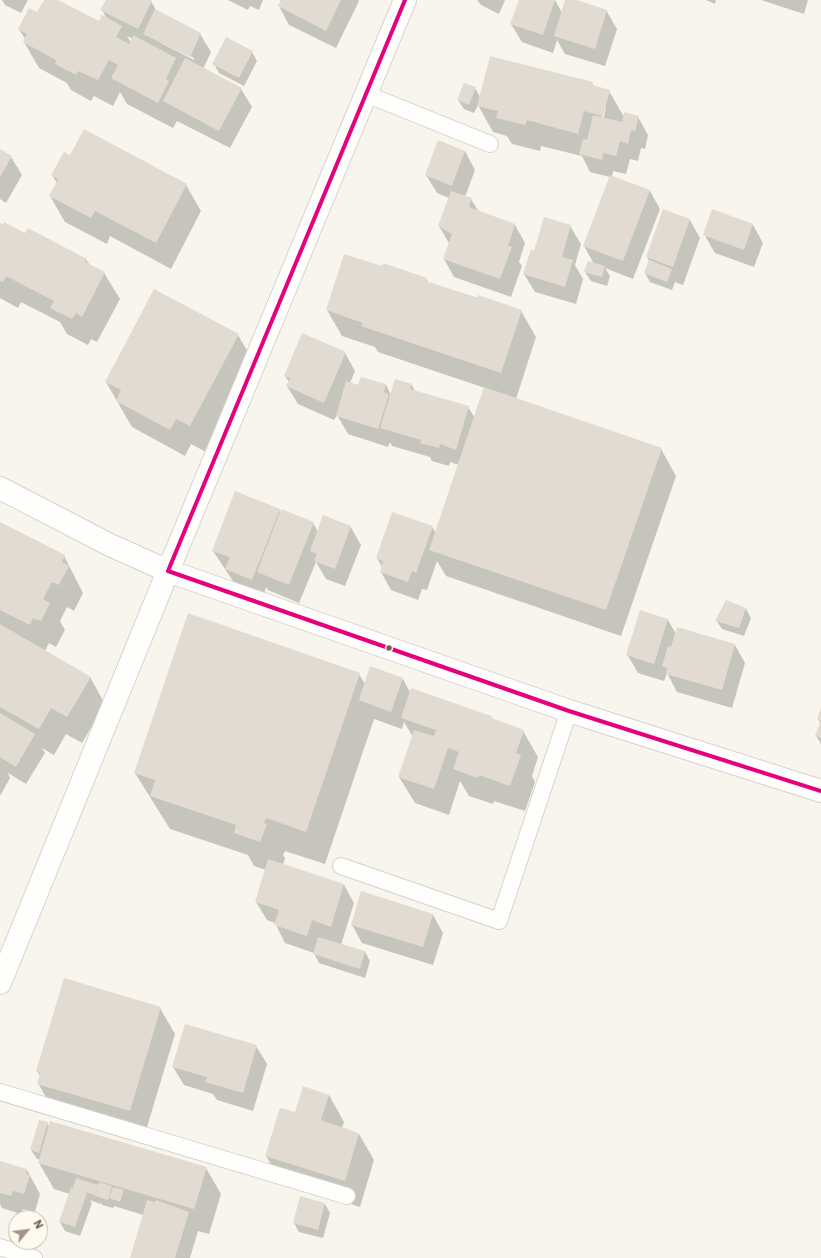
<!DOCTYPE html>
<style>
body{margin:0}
#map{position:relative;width:821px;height:1258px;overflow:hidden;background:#f7f5ed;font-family:"Work Sans",sans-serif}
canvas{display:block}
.north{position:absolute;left:8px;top:1210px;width:40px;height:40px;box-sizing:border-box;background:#fefaf0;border:1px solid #c7bdaf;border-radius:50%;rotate:61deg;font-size:11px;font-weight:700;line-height:16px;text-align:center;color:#75614e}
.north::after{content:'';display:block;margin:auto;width:14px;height:18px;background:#a29586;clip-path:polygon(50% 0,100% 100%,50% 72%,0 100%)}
</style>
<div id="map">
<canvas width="821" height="1258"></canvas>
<div class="north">N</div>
</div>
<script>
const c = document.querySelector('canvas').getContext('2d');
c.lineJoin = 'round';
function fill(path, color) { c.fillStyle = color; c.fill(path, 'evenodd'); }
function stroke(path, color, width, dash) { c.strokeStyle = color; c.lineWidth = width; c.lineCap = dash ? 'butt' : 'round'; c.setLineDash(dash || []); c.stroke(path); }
const shadow = new Path2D(`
 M2,0H28L21,13L5,5Z
 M45,0H56L100,23L107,19L102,10L107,0H148L151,1L157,12L200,34L211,52L203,69L241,89L252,107L230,148L177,121L173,128L127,104L120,92L113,106L94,96L91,101L71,90L67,83L39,68L24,42L25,39L19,29L38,14ZM127,36L133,39L131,43ZM159,40L194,58V60L159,42Z
 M228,0H263L259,10L250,6L248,10Z
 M280,0H358L359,1L336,48L289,25L279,6L281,2Z
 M477,0H505L499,14L481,5Z
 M520,0H555L562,13L566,0H574L606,10L617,29L605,66L565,54L557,40L553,53L522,42L511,24Z
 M706,0H716L715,4Z
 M761,0H808L804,14Z
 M252,52L257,61L244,86L219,73L214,64Z
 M592,83L594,87L609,91L624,117H638L648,135L645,149L641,148L638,161L630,159L626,174L613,171L612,177L650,191L660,209L633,279L605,268L610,276L607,286L591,281L585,272L594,264L584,246L610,177L590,172L582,156L541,146L540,151L512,144L507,136L493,132L478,105L474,113L464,109L458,100L475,88L480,97ZM604,107H606L603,121L601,120Z
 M0,150L11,157L22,175L6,203L0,199Z
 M465,151L475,170L465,197L471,199L479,212L515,225L525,243L519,262L522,266L511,297L454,277L444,259L449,243L439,226L449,198L437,193L426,175Z
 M70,156L186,185L201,211L171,269L110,236L107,244L65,222L50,196L57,183L52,175Z
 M690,220L700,238L683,285L675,282L672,290L650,282L645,273L649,261L647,257Z
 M0,224L26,234L28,229L86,260L90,265L104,273L120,299L97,342L91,339L88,345L67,334L60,322L21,302L18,308L0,298Z
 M753,225L763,243L754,267L715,253L704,234Z
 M570,226L581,244L575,265L583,279L576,304L535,292L524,274L535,252Z
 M383,268L426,279L429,283L521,311L536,337L516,399L661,449L676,476L621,636L446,576L437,561L427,590L422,589L418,600L391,590L381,572L382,567L377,558L432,527L436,533L459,465L450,462L449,466L432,461L430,457L392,446L390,442L388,447L348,434L337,415L334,420L298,404L287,386L289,382L285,376L345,353L355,371L350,383L359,386L386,385L391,395L411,384L415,391L468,407L475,418L485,388L378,352L375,347L342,336L327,310Z
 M238,335L253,361L206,452L191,444L185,456L132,427L106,382Z
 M279,510L281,513L313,523L318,532L350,526L361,545L345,586L326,579L316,562L299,603L268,590L266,587L263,598L237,587L213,551Z
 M0,523L64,556L83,593L74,611L67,607L60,621L65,630L56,647L49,643L45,651L90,677L105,704L82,743L66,734L54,755L42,748L45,753L26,784L8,773L10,778L0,796Z
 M726,601L746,609L751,618L744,636L722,629L716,620Z
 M668,620L676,634L678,628L735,645L745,663L732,708L677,692L667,673L664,681L638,673L627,654Z
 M359,674L365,684L403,679L410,692L491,716L493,720L523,731L538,757L532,776L535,782L525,811L494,801L493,804L469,796L460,781L449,815L415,803L399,777L413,737L404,722L402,729L374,719L325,864L285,851L283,855L285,858L283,865L344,885L354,903L341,945L365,952L370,961L365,978L319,963L314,953L285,943L275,923L267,920L256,902L266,870L254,866L248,855L170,829L135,773Z
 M821,711V744L816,736L821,724L818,719Z
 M433,915L443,933L433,965L362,943L352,925Z
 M160,1008L175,1034L144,1137L53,1110L38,1083L40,1076L37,1071Z
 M256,1046L267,1064L253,1111L217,1100L213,1094L184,1085L173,1067Z
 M329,1095L344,1122L342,1128L359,1134L374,1160L360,1207L281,1182L266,1156L295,1114Z
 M47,1123L50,1127L206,1168L221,1194L209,1234L198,1231L190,1258H131L143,1215L114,1206L113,1208L102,1205L100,1202V1204L90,1200L92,1203L80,1236L65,1231L60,1222L70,1194L54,1189L39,1163L40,1160L37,1159L31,1150Z
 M0,1162L27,1170L40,1194L35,1212L23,1209L21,1214L2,1208L0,1204Z
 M325,1204L330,1213L323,1238L299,1232L294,1223Z`);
const building = new Path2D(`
 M44,0H58L99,21L102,15L122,26L116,37L129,44L133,35L176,58L166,79L169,81L158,103L111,78L118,65L109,60L98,80L78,71L76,75L55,64L56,60L23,42L27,34L18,29L29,8L37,12Z
 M106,0H151L152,1L138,29L100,10Z
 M281,0H341L326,31L278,6Z
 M519,0H555L543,35L510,24Z
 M565,0H577L607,10L595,49L554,36Z
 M155,9L201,33L190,57L143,34Z
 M226,37L253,51L239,78L212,64Z
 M490,56L593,82L592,85L610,90L603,116L584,111L578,134L527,120L525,125L496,118L498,111L477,106Z
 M185,58L242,88L219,131L163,101Z
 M464,83L476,87L469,105L457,100Z
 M624,112L639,116L635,131L631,130L628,144L620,141L616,156L603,153L602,160L579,154L583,139L587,140L593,115L622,122Z
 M84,129L187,184L156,243L95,211L91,218L49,196L58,179L51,175L64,152L70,155Z
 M438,140L465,151L452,186L425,175Z
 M0,149L12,156L0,177Z
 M610,175L650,190L623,261L583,246Z
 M451,191L472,198L469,207L515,224L508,246L512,247L500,279L443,259L452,234L438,226Z
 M663,209L690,219L673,267L646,257Z
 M712,209L753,224L744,250L703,235Z
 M544,217L571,225L562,257L573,260L565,287L523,274L531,249L534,251Z
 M4,222L25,233L28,228L87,259L85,262L105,272L82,317L76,313L72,319L50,308L54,301L6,276L3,282L0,281V223L3,225Z
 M344,254L382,266L383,263L427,278L426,281L477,298L478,295L522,310L501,373L361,326L363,323L326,310Z
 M649,260L672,269L667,282L644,273Z
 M588,261L605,266L602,277L584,272Z
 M154,289L239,334L190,426L176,419L170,430L116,401L121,390L105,382Z
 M302,333L346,352L324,403L286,386L290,378L284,376Z
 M361,377L386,384L384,392L389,394L378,429L336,416L346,381L358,385Z
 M395,379L412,384L410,389L469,406L456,450L440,444L439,448L420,443L421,440L380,428Z
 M484,387L662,448L606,610L429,550Z
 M235,491L280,509L252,580L225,569L230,557L212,551Z
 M281,509L314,522L289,585L257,572Z
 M392,512L433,526L416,573L412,571L408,582L380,572L383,561L376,558Z
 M323,515L351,526L335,569L314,561L317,554L310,551Z
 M0,522L65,555L62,562L69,566L59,585L52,582L43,599L50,603L41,621L33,618L30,625L0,610Z
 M726,600L746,608L739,628L715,621Z
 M640,610L668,619L654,664L626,655Z
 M188,613L360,673L306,832L266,818L264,823L267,824L260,842L234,833L236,825L150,796L155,780L134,773Z
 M0,624L91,677L67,717L51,708L39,729L0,707Z
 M677,627L735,644L722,690L666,674L667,668L662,666L668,646L671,647Z
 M370,666L403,678L391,712L359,700Z
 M411,688L491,716V718L524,730L516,753L521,755L510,786L479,775L478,778L453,769L459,752L448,748L434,789L398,777L414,730L434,736L436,730L401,718Z
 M821,708V738L815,736L821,721L817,719Z
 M0,713L35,734L16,767L0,757Z
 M268,859L344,884L331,927L312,920L307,936L274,925L279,910L255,902Z
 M361,891L433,914L423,947L351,925Z
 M318,937L365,951L360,969L313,954Z
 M64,978L161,1007L130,1111L37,1084L40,1073L36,1071Z
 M185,1024L257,1045L243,1093L205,1082L207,1077L172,1067Z
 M303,1086L329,1095L321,1120L359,1133L345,1181L265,1156L280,1108L295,1112Z
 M39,1120L48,1122L39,1153L30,1150Z
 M50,1121L207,1167L194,1209L38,1163Z
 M0,1161L27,1169L26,1174L30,1175L24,1194L13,1191L11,1196L0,1193Z
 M76,1178L98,1185L95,1195L73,1188Z
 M99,1182L112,1186L108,1200L95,1196Z
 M71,1187L87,1193L75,1227L59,1222Z
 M113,1187L124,1190L120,1202L109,1198Z
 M300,1196L325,1203L318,1230L293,1223Z
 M147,1200L155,1202L156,1200L189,1212L175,1258H130Z`);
const service = new Path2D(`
 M366,94L490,144
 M341,866L499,921L569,711
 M0,1092L347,1196
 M0,1247L34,1258`);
const tertiary = new Path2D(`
 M0,488L110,545L168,571L569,711L821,791
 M0,983L168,571L405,0`);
const bus1 = new Path2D(`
 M168,571L569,711L821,791
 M168,571L405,0`);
const markers = [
 [389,648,3.5,"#75614e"]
];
fill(shadow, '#0003');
fill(building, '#e2dbd2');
stroke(service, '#d7d2cb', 18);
stroke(tertiary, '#d7d2cb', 24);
stroke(service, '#fefefc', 16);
stroke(tertiary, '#fefefc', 22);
stroke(bus1, '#e5007d', 4);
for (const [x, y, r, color] of markers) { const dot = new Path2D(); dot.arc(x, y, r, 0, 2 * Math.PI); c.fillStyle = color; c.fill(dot); stroke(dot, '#fefaf0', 1.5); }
</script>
